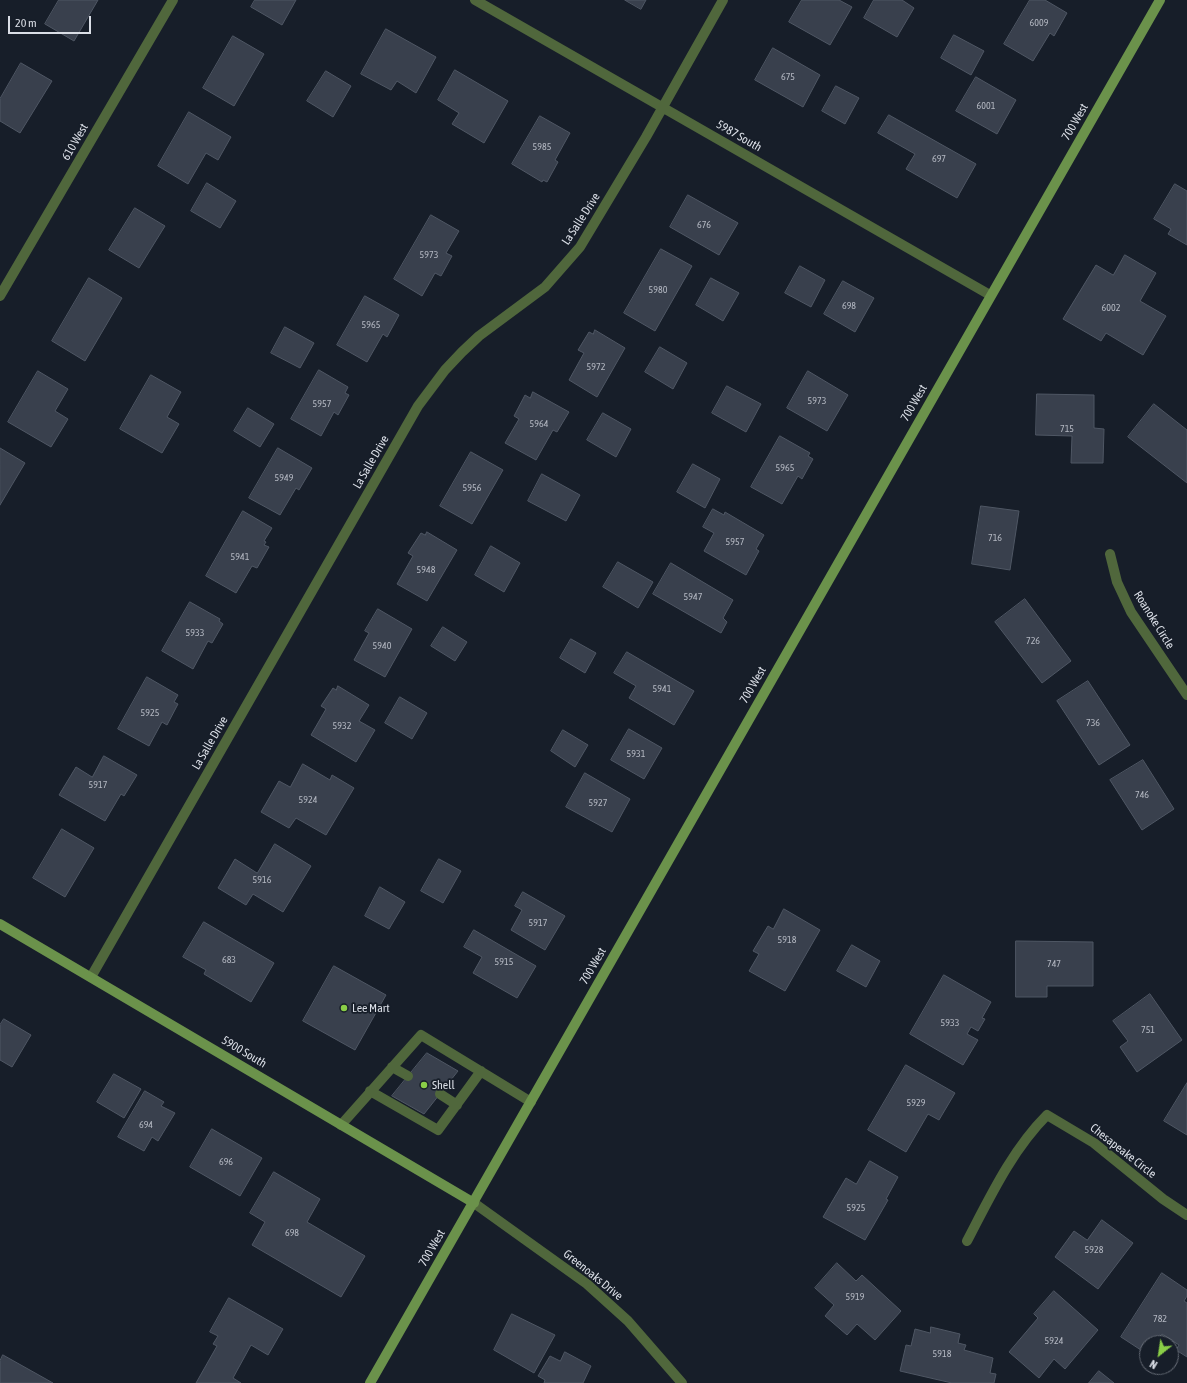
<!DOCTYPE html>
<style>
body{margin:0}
#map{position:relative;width:1187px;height:1383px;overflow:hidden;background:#171e29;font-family:"Asap Condensed",sans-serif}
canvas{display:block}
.north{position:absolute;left:1139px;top:1335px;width:40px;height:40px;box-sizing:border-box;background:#171e29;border:1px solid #656b75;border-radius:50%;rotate:210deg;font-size:11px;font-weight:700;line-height:16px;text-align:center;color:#dadee6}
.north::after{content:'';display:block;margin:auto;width:14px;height:18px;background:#8ace47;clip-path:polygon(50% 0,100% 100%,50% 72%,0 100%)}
.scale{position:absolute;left:8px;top:16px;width:83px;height:18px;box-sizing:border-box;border:2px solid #dadee6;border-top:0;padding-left:5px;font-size:12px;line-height:14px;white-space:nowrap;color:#dadee6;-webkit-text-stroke:3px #171e29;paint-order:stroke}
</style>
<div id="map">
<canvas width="1187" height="1383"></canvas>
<div class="north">N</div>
<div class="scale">20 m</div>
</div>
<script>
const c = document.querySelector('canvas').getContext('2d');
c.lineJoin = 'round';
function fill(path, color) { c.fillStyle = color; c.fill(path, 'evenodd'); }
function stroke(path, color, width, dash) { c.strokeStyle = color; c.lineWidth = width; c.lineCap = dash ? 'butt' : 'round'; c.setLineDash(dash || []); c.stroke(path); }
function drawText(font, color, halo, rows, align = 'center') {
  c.font = font + ' "Asap Condensed",sans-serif'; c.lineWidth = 3.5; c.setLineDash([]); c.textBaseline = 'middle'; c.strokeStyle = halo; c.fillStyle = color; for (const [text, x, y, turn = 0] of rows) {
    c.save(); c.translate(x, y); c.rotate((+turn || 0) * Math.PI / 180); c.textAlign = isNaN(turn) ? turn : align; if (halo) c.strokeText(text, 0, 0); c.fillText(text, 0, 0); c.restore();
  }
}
const building = new Path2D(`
 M59,0H98L74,41L45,24Z
 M255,0H296L282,25L251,7Z
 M625,0H646L641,9Z
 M802,0H839L852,7L830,45L789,22Z
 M874,0H902L914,8L897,37L864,18Z
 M1030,0H1045L1067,13L1054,36L1050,33L1033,61L1004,44Z
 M386,29L436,57L416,93L397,81L391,90L361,74Z
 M954,35L984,51L971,75L941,58Z
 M233,36L264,54L234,106L203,88Z
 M773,48L820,75L803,107L755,80Z
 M21,63L52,81L20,133L0,121V99Z
 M455,70L508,101L484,143L452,124L459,113L438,100Z
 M326,71L351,86L333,117L307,101Z
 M976,77L1016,100L997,134L956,111Z
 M836,86L859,98L845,124L822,111Z
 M189,112L231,137L218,160L206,153L188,184L158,166Z
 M889,115L976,164L957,198L906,169L915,154L878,133Z
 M540,116L570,133L555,160L558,162L547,182L543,180L542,182L512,164Z
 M207,183L236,201L220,228L191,211Z
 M1175,184L1187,191V245L1168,234L1171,229L1154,219Z
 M688,195L738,223L719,255L670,227Z
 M135,208L165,226L139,268L109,250Z
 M431,215L459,231L446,253L452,256L441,276L435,273L422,296L394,279Z
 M661,249L692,266L655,331L624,313Z
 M1125,255L1156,273L1140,301L1166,316L1143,355L1106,333L1101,341L1063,319L1096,265L1113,275Z
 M800,266L825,280L811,307L785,293Z
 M89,278L122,298L85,361L52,341Z
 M711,278L739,293L723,321L696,305Z
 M843,281L874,298L855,332L824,314Z
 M365,296L399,315L387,337L383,334L367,362L337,345Z
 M285,327L314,343L300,368L271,353Z
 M595,330L625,348L597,397L569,380L584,353L578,350L589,332L593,334Z
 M660,347L687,363L673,389L645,372Z
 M319,370L348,387L345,393L349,395L338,415L334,412L321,436L291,419Z
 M38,371L68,389L55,411L68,419L51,447L8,422Z
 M808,371L848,395L827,431L787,408Z
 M151,375L181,392L167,417L179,424L162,453L120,429Z
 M727,386L761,404L746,432L712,413Z
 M533,392L569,412L557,432L553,430L536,460L505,443L519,419L514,416L525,395L530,398Z
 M1037,394L1094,395V428L1104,429L1103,463H1071L1072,436L1036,435Z
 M1154,404L1187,430V483L1128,437Z
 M248,408L274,424L260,447L234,431Z
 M603,413L631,429L616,457L587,440Z
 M780,436L810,453L808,456L813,459L802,479L798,476L782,504L751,487Z
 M0,448L25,463L0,505Z
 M278,448L312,468L299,490L296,488L280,515L249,498Z
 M471,452L503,470L472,524L440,506Z
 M693,464L720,479L705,508L677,492Z
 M542,474L580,495L566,521L528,501Z
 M981,506L1019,511L1010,570L972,564Z
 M713,509L724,515L725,512L764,535L756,549L759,551L746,575L704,551L714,533L703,527Z
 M243,511L272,528L264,541L266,542L264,545L269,547L257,568L252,566L236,593L206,576Z
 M427,532L457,550L427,601L397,584L413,556L408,553L421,533L425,535Z
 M491,546L520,563L504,592L475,575Z
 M618,562L653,582L638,608L603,587Z
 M671,563L733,600L723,618L727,622L721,633L653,594Z
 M1025,599L1071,661L1042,683L995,622Z
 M190,602L220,619L219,621L223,624L212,643L208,641L193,669L162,651Z
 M378,609L412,629L385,677L354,660L369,633L365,631Z
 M443,627L467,642L455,661L431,646Z
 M571,639L596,653L585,673L560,658Z
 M627,652L694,691L674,725L629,698L636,686L614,673Z
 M147,677L178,695L174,702L178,704L167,725L162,722L149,746L118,729Z
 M1088,681L1130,745L1099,765L1057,701Z
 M338,686L369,705L359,721L375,730L356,762L311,735L326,709L321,706L333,688L336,690Z
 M400,697L427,713L412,739L385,723Z
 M629,729L662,748L644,779L611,760Z
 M563,730L588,745L575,767L551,751Z
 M104,756L137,775L124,796L121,794L105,821L59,795L76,767L92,777Z
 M1143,760L1174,809L1142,830L1110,780Z
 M303,764L330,780L332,775L354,788L326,835L296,818L289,828L261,812L279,781L290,787Z
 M585,773L630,799L612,832L566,807Z
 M62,829L94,848L65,897L33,878Z
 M275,844L311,866L283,912L253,894L246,905L218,888L235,859L257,873Z
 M439,859L461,871L443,903L421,891Z
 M380,887L405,902L389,929L365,916Z
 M523,892L565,916L545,950L511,930L522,910L515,906Z
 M784,909L820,930L785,991L749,971L759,954L753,951L768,926L773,929Z
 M204,922L274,963L251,1002L204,974L206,970L183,957Z
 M474,930L536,966L517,998L473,973L482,957L464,947Z
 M1016,941L1093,942V986H1047V997H1016Z
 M852,945L880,961L866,987L837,971Z
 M334,966L386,995L355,1050L303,1021Z
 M944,975L991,1002L982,1018L985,1019L978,1031L971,1027L967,1034L978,1040L963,1065L910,1034Z
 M1150,994L1182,1040L1137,1072L1120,1047L1128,1041L1113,1021Z
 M4,1019L31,1035L12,1067L0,1060V1025Z
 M427,1053L458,1071L424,1114L392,1096Z
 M906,1065L955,1093L939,1120L928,1114L906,1152L868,1130Z
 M114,1074L141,1089L124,1118L97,1102Z
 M1187,1083V1135L1164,1121Z
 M145,1091L164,1102L161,1106L175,1113L158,1141L152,1137L144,1151L118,1137Z
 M212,1129L262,1158L240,1196L190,1167Z
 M870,1161L898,1177L886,1199L888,1200L865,1240L823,1217L846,1178L856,1184Z
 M274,1172L320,1199L307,1222L365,1256L341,1297L252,1245L265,1222L250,1213Z
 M1102,1220L1133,1243L1098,1289L1055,1257L1074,1231L1087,1240Z
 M837,1263L856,1281L862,1275L901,1311L875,1340L857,1324L847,1335L825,1316L834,1305L815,1288Z
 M1162,1273L1187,1290V1296L1184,1301L1187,1303V1357L1176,1350L1179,1345L1162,1334L1157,1343H1147V1354L1121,1337Z
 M1054,1291L1098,1330L1065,1369L1054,1359L1039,1378L1009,1352L1038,1318L1034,1314Z
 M229,1298L283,1329L268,1355L251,1345L233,1378L241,1383H196L217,1346L213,1344L218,1336L210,1332Z
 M512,1314L555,1335L534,1373L494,1350Z
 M931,1327L960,1334L958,1343L966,1345L964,1350L993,1358L990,1373L996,1374L994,1383H952L900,1371L906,1345L911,1346L915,1329L930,1333Z
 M565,1352L591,1366L583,1383H544L545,1380L538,1376L550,1356L560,1361Z
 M3,1355L53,1383H0V1361Z
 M1099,1371L1114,1383H1089Z`);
const lane = new Path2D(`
 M392,1067L408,1076
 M370,1091L438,1130L481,1071
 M440,1094L457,1105
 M341,1125L421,1035L531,1102`);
const street = new Path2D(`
 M475,0L990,295
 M0,296L173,0
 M1110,554L1117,582L1131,612L1187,695
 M91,977L418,406L445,370L462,352L479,336L545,287L580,247L646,137L723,0
 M474,1203L587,1284L628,1321L682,1383
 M967,1241C990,1197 1012,1150 1047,1115L1094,1143L1163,1199L1187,1215`);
const secondary = new Path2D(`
 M0,924L474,1203
 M370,1383L1160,0`);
const markers = [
 [344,1008,4,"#8ace47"],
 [424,1085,4,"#8ace47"]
];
const numberNames = [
 ["6009",1039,23],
 ["675",788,77],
 ["6001",986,106],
 ["5985",542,147],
 ["697",939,159],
 ["676",704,225],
 ["5973",429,255],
 ["5980",658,290],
 ["698",849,306],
 ["6002",1111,308],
 ["5965",371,325],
 ["5972",596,367],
 ["5973",817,401],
 ["5957",322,404],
 ["5964",539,424],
 ["715",1067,429],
 ["5965",785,468],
 ["5949",284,478],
 ["5956",472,488],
 ["716",995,538],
 ["5957",735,542],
 ["5941",240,557],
 ["5948",426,570],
 ["5947",693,597],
 ["5933",195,633],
 ["726",1033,641],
 ["5940",382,646],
 ["5941",662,689],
 ["5925",150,713],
 ["736",1093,723],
 ["5932",342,726],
 ["5931",636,754],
 ["5917",98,785],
 ["746",1142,795],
 ["5924",308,800],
 ["5927",598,803],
 ["5916",262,880],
 ["5917",538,923],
 ["5918",787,940],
 ["683",229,960],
 ["5915",504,962],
 ["747",1054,964],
 ["5933",950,1023],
 ["751",1148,1030],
 ["5929",916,1103],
 ["694",146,1125],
 ["696",226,1162],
 ["5925",856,1208],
 ["698",292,1233],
 ["5928",1094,1250],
 ["5919",855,1297],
 ["782",1160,1319],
 ["5924",1054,1341],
 ["5918",942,1354]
];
const streetNames = [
 ["700 West",1075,122,-60],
 ["5987 South",739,136,30],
 ["610 West",75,142,-60],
 ["La Salle Drive",581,219,-57],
 ["700 West",914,403,-60],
 ["La Salle Drive",371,462,-60],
 ["Roanoke Circle",1154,620,58],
 ["700 West",753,685,-60],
 ["La Salle Drive",210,743,-60],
 ["700 West",593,966,-60],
 ["5900 South",244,1052,31],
 ["Chesapeake Circle",1123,1151,38],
 ["700 West",432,1248,-60],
 ["Greenoaks Drive",593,1275,39]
];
const poiNames = [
 ["Lee Mart",352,1008],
 ["Shell",432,1085]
];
fill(building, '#39404d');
stroke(building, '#4f5764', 1);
stroke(lane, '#50673c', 10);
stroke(street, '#50673c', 10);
stroke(secondary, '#6b924b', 10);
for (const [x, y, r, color] of markers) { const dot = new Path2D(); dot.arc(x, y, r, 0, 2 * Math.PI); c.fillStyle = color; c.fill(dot); stroke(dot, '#171e29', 1.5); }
drawText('10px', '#b2b6c0', null, numberNames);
drawText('12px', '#dadee6', '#171e29', streetNames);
drawText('12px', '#dadee6', '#171e29', poiNames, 'left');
</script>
